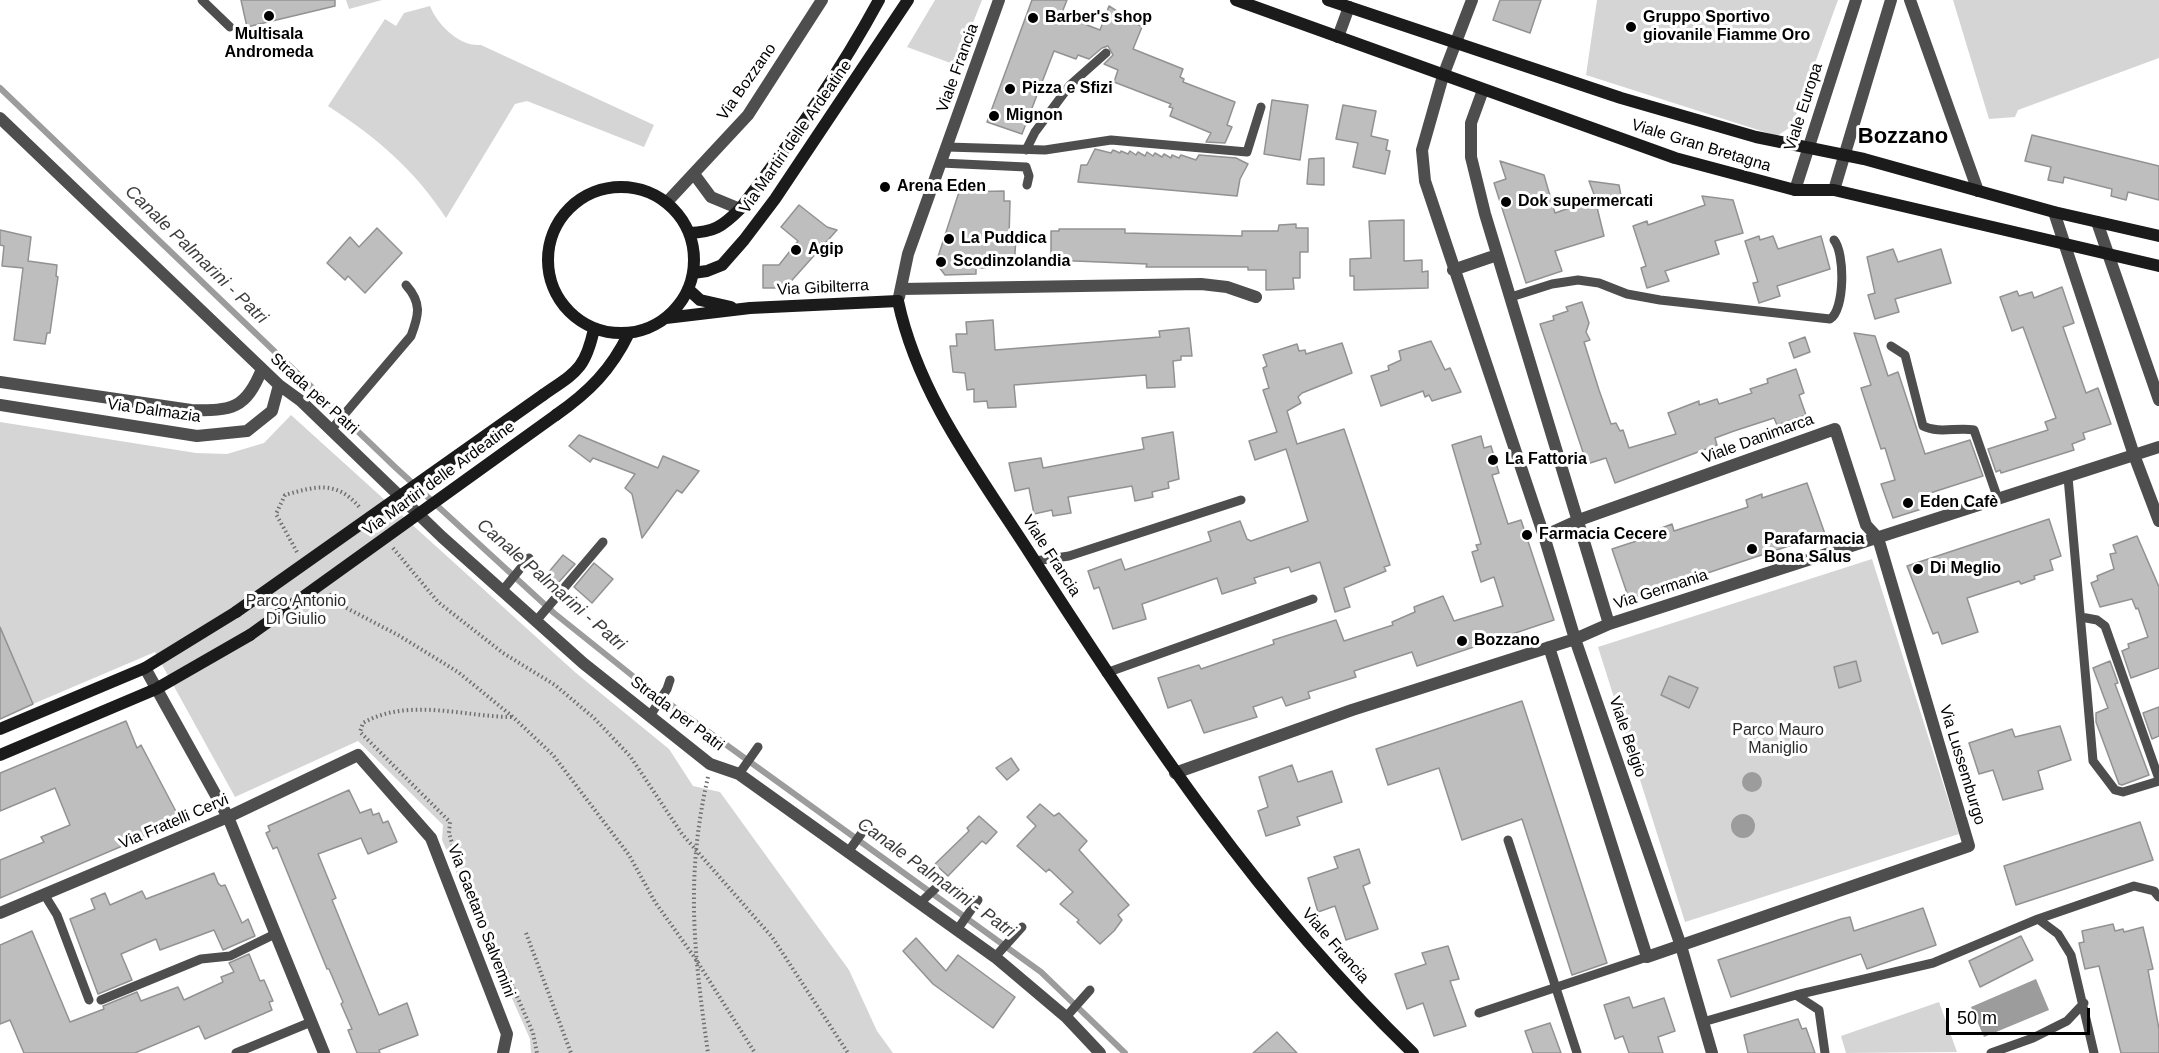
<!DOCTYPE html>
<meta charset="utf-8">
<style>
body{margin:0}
#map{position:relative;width:2159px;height:1053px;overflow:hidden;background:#fff;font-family:Arial,sans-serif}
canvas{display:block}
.scale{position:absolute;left:1946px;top:1008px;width:144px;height:27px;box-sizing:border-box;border:3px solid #000;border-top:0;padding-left:8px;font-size:18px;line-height:21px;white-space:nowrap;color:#000;-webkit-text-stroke:4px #fff;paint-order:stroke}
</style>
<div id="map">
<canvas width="2159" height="1053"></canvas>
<div class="scale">50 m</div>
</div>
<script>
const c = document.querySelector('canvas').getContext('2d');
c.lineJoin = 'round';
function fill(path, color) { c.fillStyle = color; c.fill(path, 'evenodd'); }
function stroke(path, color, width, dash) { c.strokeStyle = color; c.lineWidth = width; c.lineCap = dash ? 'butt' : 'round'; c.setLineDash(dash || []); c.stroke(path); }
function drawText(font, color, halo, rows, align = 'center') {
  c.font = font + ' Arial,sans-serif'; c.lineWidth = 6; c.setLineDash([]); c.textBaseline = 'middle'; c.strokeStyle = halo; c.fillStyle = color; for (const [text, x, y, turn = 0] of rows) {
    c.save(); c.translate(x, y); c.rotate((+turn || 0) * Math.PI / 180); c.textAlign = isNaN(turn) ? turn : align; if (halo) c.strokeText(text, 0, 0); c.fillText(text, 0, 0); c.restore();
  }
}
const green = new Path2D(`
 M346,0H382L349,9Z
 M935,0H982L956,65L907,47Z
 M1597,0H1838L1792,126L1777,136L1586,75Z
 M1953,0H2159V58L2018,110L2015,117L1989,119Z
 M430,6C437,24 459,47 481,45L654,125L644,147L527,101L515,104L446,218C414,169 377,138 328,106L385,19L396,26L404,13Z
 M291,415L576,673L669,749L693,786L720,792L849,970L877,1031L893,1053H531L530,1039L442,840L443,825L358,741L235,797L155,652L33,704L0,632V422L196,453L227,454L264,443Z
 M1872,559L1959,834L1685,922L1598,647Z
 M1939,1002L1957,1052L1846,1053L1841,1036Z`);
const water = new Path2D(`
 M1742 782a10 10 0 1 1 20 0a10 10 0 1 1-20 0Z
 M1731 826a12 12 0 1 1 24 0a12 12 0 1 1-24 0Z
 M2036,979L2049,1010L1984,1037L1971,1007Z`);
const stream = new Path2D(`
 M0,88L395,467L554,613L649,689L1041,972L1125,1053`);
const building = new Path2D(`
 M241,0H335V6L247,27Z
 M1032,0H1067L1061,15L1100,30L1109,6L1142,27L1133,49L1183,69L1180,77L1184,79L1183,82L1235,102L1227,125L1232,127L1225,143L1206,142L1211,133L1170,116L1173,108L1169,107L1171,104L1114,82L1118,70L1104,64L1113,55L1108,46L1102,48L1089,59L1078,55L1076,59L1054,51L1022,134L987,122Z
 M1500,0H1541L1530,33L1493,20Z
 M1272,100L1308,105L1300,160L1264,154Z
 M1343,105L1376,111L1371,136L1388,140L1386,150L1390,151L1385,174L1353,167L1358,143L1336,139Z
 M2032,135L2159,166V200L2128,192L2126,200L2111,196L2112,189L2064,177L2063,183L2048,180L2051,167L2025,161Z
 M1095,149L1111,153L1113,150L1120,153L1121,151L1128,154L1130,151L1136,155L1138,152L1145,156L1147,152L1153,156L1155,153L1162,157L1164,154L1171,158L1172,155L1179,158L1181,155L1196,160L1199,155L1236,158L1248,164L1240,179L1237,196L1078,182L1081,165H1087Z
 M1324,158V185L1307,184L1309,159Z
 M1500,161L1544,175L1555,213L1595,199L1604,236L1555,251L1562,271L1526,283L1494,183L1506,179Z
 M1589,181L1619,185L1621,196L1598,205Z
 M1004,191V201H1010L1009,238H1016L1014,268H976V274L945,275L936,263L959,192Z
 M1702,196L1733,200L1743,233L1715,241L1719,254L1665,271L1669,281L1647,288L1641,268L1646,266L1633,226L1647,221L1648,225L1705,205Z
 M799,205L827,227L837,230L785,288H763V265H779L798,241L781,227Z
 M1404,220V261L1422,260V272L1428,271V288L1354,290V276H1350V259L1371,258L1369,221Z
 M1296,224V228H1308V252H1300V278H1293L1294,289L1266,290V270H1248V267H1146L1147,264L1051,260V231H1059V229H1125V233L1242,236V231H1278L1279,225Z
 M377,228L402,253L365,293L348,276L345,280L327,263L350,237L359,247Z
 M0,230L31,237L28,261L57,265L56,276L58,277L50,333H47L45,344L14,340L23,268L2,266L4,246L0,245Z
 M1759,236L1760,240L1773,236L1778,249L1821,236L1830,269L1777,286L1780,296L1759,303L1753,283L1758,282L1745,241Z
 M1893,249L1898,262L1941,249L1951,283L1895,299L1899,312L1875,319L1868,295L1875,293L1867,257Z
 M2062,287L2074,323L2063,327L2086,393L2098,388L2111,424L2083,433L2085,439L2072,444L2074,450L2001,473L2000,470L1996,472L1988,449L2048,430L2045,422L2056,418L2023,327L2012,331L2000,297L2017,291L2019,296L2032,292L2034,298Z
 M1582,302L1589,323L1586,332L1590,340L1584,342L1599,390L1611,424L1616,423L1620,431L1623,430L1629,448L1676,434L1668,413L1699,401V405L1717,399L1719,404L1752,393L1750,389L1768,383L1767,379L1796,369L1804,393L1799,395L1806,415L1777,425L1774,418L1734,431L1715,438L1717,445L1615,483L1606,458L1587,464L1540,324L1554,320L1553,316L1568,311L1566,307Z
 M993,320L995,350L1160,337L1159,331L1189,328L1192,356H1181V360L1173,361L1175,387L1147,388L1146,375L1014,385L1016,407L988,408L987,401L974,402V389L967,390L965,373L953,372L950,346H957L956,334H967L966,322Z
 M1854,333L1875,336L1888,376L1898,372L1925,454L1970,440L1983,476L1924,495L1928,507L1893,518L1881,484L1895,480L1885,448L1881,449L1861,388L1871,385Z
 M1805,337L1810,352L1794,358L1789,343Z
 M1431,341L1445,370L1450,368L1461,392L1432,401L1429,395L1425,397L1423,391L1381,406L1371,376L1389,370L1388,366L1401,360L1399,351Z
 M1342,343L1352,373L1302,393L1298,397L1301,403L1287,411L1297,444L1344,429L1390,565L1384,567L1386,571L1344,588L1350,607L1335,612L1320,562L1291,572L1289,567L1254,578L1256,583L1222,594L1217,578L1142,604L1146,619L1113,629L1099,587L1094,589L1088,571L1121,559L1125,570L1211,541L1208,532L1240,521L1247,539L1251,541L1308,521L1286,449L1255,460L1249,441L1277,432L1263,390L1269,388L1263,368L1267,366L1263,355L1297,344L1299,351L1305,350L1306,354Z
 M1173,432L1179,479L1168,482L1169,488L1152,492L1153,497L1135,501L1132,486L1068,497L1071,513L1053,516L1052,510L1034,514L1029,488L1015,491L1009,463L1041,458L1043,468L1144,449L1142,438Z
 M579,435L658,468L663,456L699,471L682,493L677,490L642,538L632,494L625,488L635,474L593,458L590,462L569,446Z
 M1481,436L1484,448L1491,446L1499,473L1492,475L1508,524L1521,520L1554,620L1417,666L1412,652L1354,671L1356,677L1308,692L1310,698L1286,706L1282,697L1253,707L1257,717L1204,733L1191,700L1168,708L1158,678L1199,665L1201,669L1274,644L1273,640L1336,620L1344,641L1393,625L1392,622L1415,612L1414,607L1443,596L1454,621L1503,606L1494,577L1481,582L1472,552L1478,550L1476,545L1481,544L1452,445Z
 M1807,483L1825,534L1629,599L1612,549L1658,534L1656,530L1672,524L1674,531L1748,507L1746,500L1762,494V498Z
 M2049,519L2061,556L2050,560L2053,570L2034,576L2035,579L2021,584L2019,581L1967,598L1978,632L1942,644L1938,632L1933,634L1907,566Z
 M2137,536L2159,587V668L2131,678L2122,651L2129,648L2128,644L2148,637L2138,608L2136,609L2132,599L2100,607L2091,583L2098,580L2097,576L2114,569L2110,554L2116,553L2113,545Z
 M563,555L575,564L558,583L548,573Z
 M594,563L613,579L592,603L574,587Z
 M0,627L33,704L0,719Z
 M1856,661L1861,681L1839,688L1834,667Z
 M2110,661L2118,683L2115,684L2149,775L2122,785L2119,784L2096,722V713L2108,708L2093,668Z
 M1669,676L1698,688L1689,708L1661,695Z
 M1522,701L1607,963L1572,975L1522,819L1462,840L1439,768L1388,785L1376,749Z
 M2159,707V736L2152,739L2143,713Z
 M126,721L137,748L141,745L181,821L0,898V860L44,842L41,837L70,825L55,788L0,811V773Z
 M2060,726L2071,760L2038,771L2043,789L2003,800L1993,770L1979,774L1969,743L2012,729L2015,737Z
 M1011,758L1019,770L1007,780L996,768Z
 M1292,765L1298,782L1332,771L1342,802L1297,817L1300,825L1266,836L1258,811L1268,807L1259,777Z
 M349,790L360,813L371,809L373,815L379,813L383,823L388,821L397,842L368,854L361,838L318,854L336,898L332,900L379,1015L407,1003L418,1035L379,1050L380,1053H357L348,1030L352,1029L341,1004L343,1002L329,969H327L277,847L273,849L266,833L270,831L268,826Z
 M1040,804L1054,816L1059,813L1087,841L1079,850L1129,905L1118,915L1122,920L1114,931L1100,944L1077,922L1079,920L1060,904L1073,892L1049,869L1046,872L1017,846L1036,826L1027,817Z
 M979,816L997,832L986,844L982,841L948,876L935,864L969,831L967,828Z
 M2140,822L2153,860L2016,905L2004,866Z
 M1359,849L1370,883L1363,886L1378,929L1346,940L1335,906L1318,912L1308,878L1338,868L1334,857Z
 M214,873L218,883L221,886L225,885L242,923L248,919L255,936L223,950L214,930L160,950L156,939L121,954L132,980L98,994L70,919L95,909L91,899L105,893L110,905L142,891L146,899Z
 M1923,908L1936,945L1867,969L1861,954L1731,997L1718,960L1841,919L1850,917L1854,931Z
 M2113,924L2115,931L2123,929L2124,932L2143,927L2153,969L2148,970L2159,1029V1053H2121L2099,966L2085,969L2079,943L2084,942L2082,931Z
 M32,931L70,1022L104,1009L103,1006L137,992L141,1001L178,987L184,1000L223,982L221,977L234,972L229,963L249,954L260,981L264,980L273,1001L269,1002L272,1010L205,1039L199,1026L135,1053H24L10,1020L0,1024V945Z
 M2021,936L2033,960L1980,987L1969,961Z
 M916,938L946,971L958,955L1015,997L993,1028L933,984L903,951Z
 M1448,946L1459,979L1450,981L1466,1026L1434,1036L1423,1003L1407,1009L1395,974L1426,964L1422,953Z
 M1629,997L1633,1008L1664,998L1675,1031L1658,1037L1663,1053H1629L1623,1036L1615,1039L1604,1005Z
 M1798,1019L1802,1029L1806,1028L1815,1053H1748L1744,1035Z
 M1550,1023L1561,1053H1533L1525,1031Z
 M1277,1032L1297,1053H1253Z`);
const path = new Path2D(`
 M393,548L438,602L503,653L555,685L594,718L630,756L682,834L772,937L848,1053
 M297,552L276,514L285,495C316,486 337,480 360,508
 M329,594L337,603L398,635L458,672L513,717L553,755L629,855L655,902L695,958L755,1053
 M708,777C685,877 694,953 708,1053
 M454,850L449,833L450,822L360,732L363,723C408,697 464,717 513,717
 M458,860L533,1033L537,1053
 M526,933L571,1053`);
const lane = new Path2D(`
 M202,0L230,27
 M947,147L1045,150L1111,140L1247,152L1261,107
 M1026,150L1035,132L1070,85L1106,53
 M941,163L1026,167L1029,176L1027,185
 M1511,297L1552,284L1578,280L1599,283L1627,294L1660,300L1830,319C1845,310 1845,253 1834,240
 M1891,346L1905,355L1923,426C1939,434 1957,427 1974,430L1998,499
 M331,430L411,336C419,315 422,303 406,285
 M2068,477L2093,761L2115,790L2123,792L2159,781
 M1035,561L1069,556L1241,500
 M502,591L529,558
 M2081,617L2097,620L2105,626L2159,779
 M536,621L603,542
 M1106,673L1313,599
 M650,716L667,689L670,680
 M739,774L758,747
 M1508,840L1577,1053
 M848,852L864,830
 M44,894L57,915L89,1000
 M919,904L940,884
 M2038,919L2058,934L2071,955L2094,1053
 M957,930L978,900
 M995,957L1022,927
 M1796,995L1819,1010L1825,1053
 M101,1000L201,959L230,956L275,934
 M1479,1013L1647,957
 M1066,1017L1090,990
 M1703,1022L1796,995L1933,963L2038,919L2134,886L2154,891L2159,897
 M236,1053L311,1022
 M1991,1053L2033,1038L2067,1021L2084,1003`);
const street = new Path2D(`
 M1472,0L1443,76L1422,150L1425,181L1544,536L1575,639L1681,946L1712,1053
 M1910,0L1978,191
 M1338,37L1349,7
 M1483,90L1471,123V157L1485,214L1609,624
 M0,118L279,385L301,401L442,537L583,663L710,764L739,774L995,957L1066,1017L1100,1053
 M694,174L711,197L740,209
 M1795,190L1856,0
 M1834,190L1891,0
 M667,202L748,115L822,0
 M2054,212L2134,455L2159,521
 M2097,222L2159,400
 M1453,270L1497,255
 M901,289L1201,284L1227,287L1256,297
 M899,297L908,254L999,0
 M0,382L191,410C232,411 246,409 262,369
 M0,405L197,436L247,431L272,411L279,385
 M1544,536L1579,520L1835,429L1866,525L1878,538L1969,846L1647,957L1549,647
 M145,668L228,817L324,1053
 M1175,773L1352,710L1575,639L1609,624L2159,447
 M0,913L228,817L358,755L431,838L507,1034L503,1053`);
const secondary = new Path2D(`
 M1236,0L1675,158L1795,190H1834L2159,266
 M1328,0L1621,98L1756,137L1864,159L2054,212L2159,236
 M548 260a73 73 0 1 1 146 0a73 73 0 1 1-146 0Z
 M689,233C714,232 722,227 740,209C791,143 839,74 879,0
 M693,273L707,271L722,265L744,240L775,199L908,0
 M688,289L700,300L731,307
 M666,318L750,308L898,301C918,395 978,473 1029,552C1143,730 1260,906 1413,1053
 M543,395C576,372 585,370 594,329
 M556,415C589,392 611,370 629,333
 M0,729L145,668L236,612
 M0,755L156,689L250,635`);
const secondaryBridge = new Path2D(`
 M236,612L543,395
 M250,635L556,415`);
const markers = [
 [269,16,6,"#000"],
 [1033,18,6,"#000"],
 [1631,27,6,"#000"],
 [1010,89,6,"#000"],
 [994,116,6,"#000"],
 [885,187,6,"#000"],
 [1506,202,6,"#000"],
 [949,239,6,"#000"],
 [796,250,6,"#000"],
 [941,262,6,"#000"],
 [1493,460,6,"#000"],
 [1908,503,6,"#000"],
 [1527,535,6,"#000"],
 [1752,549,6,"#000"],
 [1918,569,6,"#000"],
 [1462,641,6,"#000"]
];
const poiNames = [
 ["Barber's shop",1045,18],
 ["Gruppo Sportivo",1643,18],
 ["giovanile Fiamme Oro",1643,36],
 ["Multisala",269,35,"center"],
 ["Andromeda",269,53,"center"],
 ["Pizza e Sfizi",1022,89],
 ["Mignon",1006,116],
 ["Arena Eden",897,187],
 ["Dok supermercati",1518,202],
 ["La Puddica",961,239],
 ["Agip",808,250],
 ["Scodinzolandia",953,262],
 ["La Fattoria",1505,460],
 ["Eden Cafè",1920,503],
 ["Farmacia Cecere",1539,535],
 ["Parafarmacia",1764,540],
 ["Bona Salus",1764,558],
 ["Di Meglio",1930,569],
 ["Bozzano",1474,641]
];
const streetNames = [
 ["Viale Francia",958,68,-70],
 ["Via Bozzano",747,82,-55],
 ["Viale Europa",1804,107,-72],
 ["Via Martiri delle Ardeatine",796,137,-55],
 ["Viale Gran Bretagna",1701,146,17],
 ["Via Gibilterra",823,288,-3],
 ["Strada per Patri",314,394,42],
 ["Via Dalmazia",154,411,8],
 ["Viale Danimarca",1758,439,-20],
 ["Via Martiri delle Ardeatine",439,479,-36],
 ["Viale Francia",1051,556,57],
 ["Via Germania",1661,590,-18],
 ["Strada per Patri",677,714,37],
 ["Viale Belgio",1627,737,71],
 ["Via Lussemburgo",1962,765,73],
 ["Via Fratelli Cervi",174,822,-23],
 ["Via Gaetano Salvemini",481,921,69],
 ["Viale Francia",1335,946,49]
];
const parkNames = [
 ["Parco Antonio",296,602],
 ["Di Giulio",296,620],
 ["Parco Mauro",1778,731],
 ["Maniglio",1778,749]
];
const waterNames = [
 ["Canale Palmarini - Patri",196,255,44],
 ["Canale Palmarini - Patri",551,585,41],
 ["Canale Palmarini - Patri",936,878,36]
];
const districtNames = [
 ["Bozzano",1903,137]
];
fill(green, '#d5d5d5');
fill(water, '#9c9c9c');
stroke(stream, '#9c9c9c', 6);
fill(building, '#bebebe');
stroke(building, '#929292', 1.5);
stroke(path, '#707070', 4, [1.5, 3]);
stroke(lane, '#4e4e4e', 9);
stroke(street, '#4e4e4e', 12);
stroke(secondary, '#1b1b1b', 12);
stroke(secondaryBridge, '#1b1b1b', 12);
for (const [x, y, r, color] of markers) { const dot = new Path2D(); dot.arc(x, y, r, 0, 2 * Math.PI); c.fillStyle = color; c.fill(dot); stroke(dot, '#fff', 2); }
drawText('bold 16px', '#000', '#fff', poiNames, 'left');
drawText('16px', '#000', '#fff', streetNames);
drawText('16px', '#2c2c2c', '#fff', parkNames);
drawText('italic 18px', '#3d3d3d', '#fff', waterNames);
drawText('bold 22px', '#000', '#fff', districtNames);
</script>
